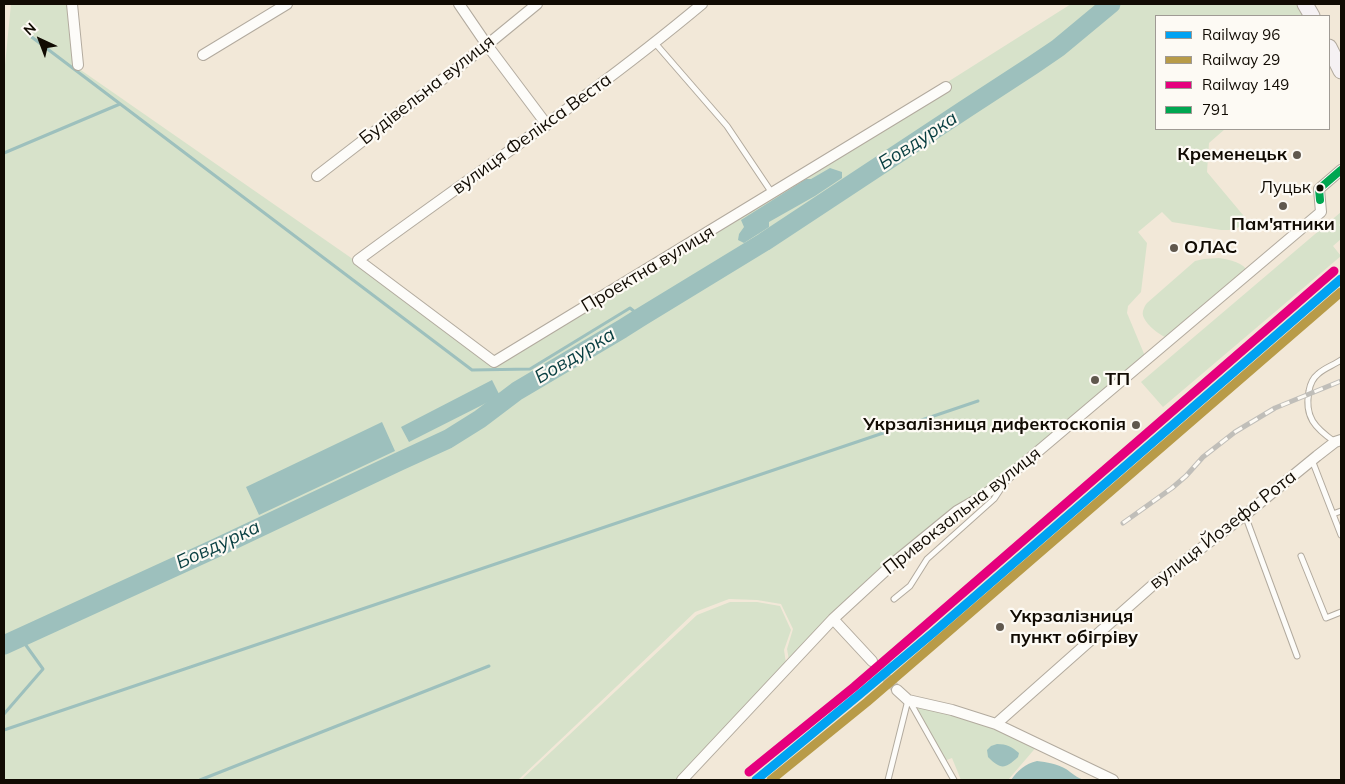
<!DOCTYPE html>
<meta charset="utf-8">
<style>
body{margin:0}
#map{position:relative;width:1345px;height:784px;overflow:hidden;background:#f2e8d8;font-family:Mulish,sans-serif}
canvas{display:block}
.frame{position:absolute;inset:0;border:5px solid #110b03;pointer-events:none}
.legend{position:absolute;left:1155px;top:15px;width:175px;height:115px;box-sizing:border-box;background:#fdfaf4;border:1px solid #9f9a94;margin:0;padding:6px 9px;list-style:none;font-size:15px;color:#110b03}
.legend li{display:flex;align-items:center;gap:10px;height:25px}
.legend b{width:25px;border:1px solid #9f9a94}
.north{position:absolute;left:15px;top:15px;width:50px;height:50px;-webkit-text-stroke:4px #fdfaf4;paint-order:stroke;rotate:317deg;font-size:14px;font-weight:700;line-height:20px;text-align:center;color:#110b03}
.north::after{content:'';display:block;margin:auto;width:18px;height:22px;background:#110b03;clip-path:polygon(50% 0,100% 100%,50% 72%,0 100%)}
</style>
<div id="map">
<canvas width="1345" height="784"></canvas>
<div class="frame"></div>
<ul class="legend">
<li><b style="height:6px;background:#01a2f2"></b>Railway 96</li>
<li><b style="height:6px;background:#b89b48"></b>Railway 29</li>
<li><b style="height:6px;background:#e5007d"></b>Railway 149</li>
<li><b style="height:6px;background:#00a651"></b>791</li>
</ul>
<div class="north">N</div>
</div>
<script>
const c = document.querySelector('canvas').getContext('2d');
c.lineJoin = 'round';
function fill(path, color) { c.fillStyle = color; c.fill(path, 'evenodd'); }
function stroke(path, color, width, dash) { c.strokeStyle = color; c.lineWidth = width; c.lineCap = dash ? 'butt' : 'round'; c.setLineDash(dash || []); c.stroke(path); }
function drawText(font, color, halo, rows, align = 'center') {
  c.font = font + ' Mulish,sans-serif'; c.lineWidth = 4.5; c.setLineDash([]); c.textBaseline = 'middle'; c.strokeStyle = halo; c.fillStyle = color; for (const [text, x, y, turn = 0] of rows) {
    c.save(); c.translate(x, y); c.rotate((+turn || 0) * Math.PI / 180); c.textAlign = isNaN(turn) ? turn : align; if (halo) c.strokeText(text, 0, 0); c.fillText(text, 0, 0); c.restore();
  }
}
const green = new Path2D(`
 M11,4H69L75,66L357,262L495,364L951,90L946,83L1071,4H1296L1303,16H1156V129H1225L1209,143L1207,172L1248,221L1237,228L1229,230H1221L1172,222L1162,212L1138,232L1147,243L1141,292L1128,306L1127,313L1145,356L981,494L789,660L787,649L793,629L781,604L757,600L729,599L695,612L518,780H4V75Z
 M1341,212V223L1339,225L1341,227V239L1333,246L1341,256L1163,407L1141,382Z
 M1219,258C1231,260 1243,262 1249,273L1169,338C1161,337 1147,325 1144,318C1141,313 1144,307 1147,303L1195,261L1204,259Z
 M730,602H757L780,606L791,630L784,650L786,663L676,780H521L697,615Z
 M908,700L952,710L1038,745L1008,780H961L952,758L944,761Z`);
const water = new Path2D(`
 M830,168L842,172V178L815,196L769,222V227L744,243L738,240L739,234L744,227L741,220L806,179H811Z
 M492,380L500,396L409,442L401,427Z
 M382,422L395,451L259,515L246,487Z
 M997,744C1007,744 1012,747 1019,753L1018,757C1005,769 1001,770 988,757L987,750L991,746Z
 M1037,761C1047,762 1057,764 1066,769C1072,773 1077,778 1084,780H1011C1018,770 1025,764 1037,761Z`);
const stream = new Path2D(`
 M29,35L472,370L530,369L630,308L641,317
 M4,153L120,104
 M4,714L43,669L20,637
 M4,730L978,401
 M200,780L489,666`);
const river = new Path2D(`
 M4,645L216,548L398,462L448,439L480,419L517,391L622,329L641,317L764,242L967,108L1033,65L1058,48L1111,4`);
const streetTunnel = new Path2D(`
 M872,661L897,690`);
const lane = new Path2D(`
 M655,43L727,126L772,193
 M1335,442C1315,428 1304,417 1309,391C1310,385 1313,378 1318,374C1324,368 1334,365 1341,360
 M1312,460L1341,535
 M1333,514L1341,511
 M1245,515L1297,656
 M1301,556L1326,618L1341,612
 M894,599L910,586L927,559L994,499L1000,490L1002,484
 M910,702L954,780
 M888,780L908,700`);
const street = new Path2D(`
 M72,4L78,65
 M459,4L487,45L547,125
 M702,4C592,96 473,175 358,260L494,362L946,87
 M203,55L287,4
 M317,176L487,45L537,4
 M833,619L872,661
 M897,690L908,700L952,710L996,724L1113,780
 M996,724L1154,584L1245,515L1317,456L1335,442L1341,440
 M682,780L833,619L897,560L957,511L983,496L1003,481L1321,212L1319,189L1341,170`);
const secondary = new Path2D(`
 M1305,4L1312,16
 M1329,47L1341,71`);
const rail = new Path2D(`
 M1123,523L1172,488L1186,476L1203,457L1235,432L1275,408L1341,381
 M869,677L888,661`);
const bus1 = new Path2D(`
 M1320,200L1319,189L1341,170`);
const rail1 = new Path2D(`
 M756,780L860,694L934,632L1341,279`);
const rail2 = new Path2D(`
 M771,780L867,702L940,639L1341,292`);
const rail3 = new Path2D(`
 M749,772L854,687L927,624L1334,271`);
const markers = [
 [1297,155,5,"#60584e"],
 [1320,188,4.5,"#110b03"],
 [1283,206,5,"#60584e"],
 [1174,248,5,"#60584e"],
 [1095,380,5,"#60584e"],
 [1136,425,5,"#60584e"],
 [1000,627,5,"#60584e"]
];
const busNames = [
 ["Луцьк",1311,188]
];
const streetNames = [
 ["Будівельна вулиця",427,90,-38],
 ["вулиця Фелікса Веста",532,134,-36],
 ["Проектна вулиця",648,269,-31],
 ["Привокзальна вулиця",962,511,-38],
 ["вулиця Йозефа Рота",1223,530,-38]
];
const poiNames = [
 ["Кременецьк",1287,155,"right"],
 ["Пам'ятники",1283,225,"center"],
 ["ОЛАС",1184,248],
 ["ТП",1105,380],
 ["Укрзалізниця дифектоскопія",1126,425,"right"],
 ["Укрзалізниця",1010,617],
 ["пункт обігріву",1010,638]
];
const waterNames = [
 ["Бовдурка",918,141,-33],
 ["Бовдурка",575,356,-31],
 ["Бовдурка",218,545,-25]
];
fill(green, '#d7e2ca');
fill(water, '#9dc0bd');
stroke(stream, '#9dc0bd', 3);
stroke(river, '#9dc0bd', 19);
stroke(streetTunnel, '#d0c7b8', 10, [10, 5]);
stroke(lane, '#b2aa9e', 7);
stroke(street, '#b2aa9e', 12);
stroke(secondary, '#b2aa9e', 17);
stroke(lane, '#fdfcf9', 5);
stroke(street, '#fdfcf9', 10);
stroke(secondary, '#f5f1f3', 15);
stroke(rail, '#c0beb9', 5);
stroke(rail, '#fdfaf4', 3, [9]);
stroke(bus1, '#00a651', 8);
stroke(rail1, '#01a2f2', 9);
stroke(rail2, '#b89b48', 9);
stroke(rail3, '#e5007d', 9);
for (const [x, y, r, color] of markers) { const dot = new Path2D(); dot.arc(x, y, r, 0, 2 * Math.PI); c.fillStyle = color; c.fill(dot); stroke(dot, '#fdfaf4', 2); }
drawText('17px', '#110b03', '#fdfaf4', busNames, 'right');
drawText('18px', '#110b03', '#fdfaf4', streetNames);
drawText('bold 18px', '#110b03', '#fdfaf4', poiNames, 'left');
drawText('italic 19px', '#083e41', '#fdfaf4', waterNames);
</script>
